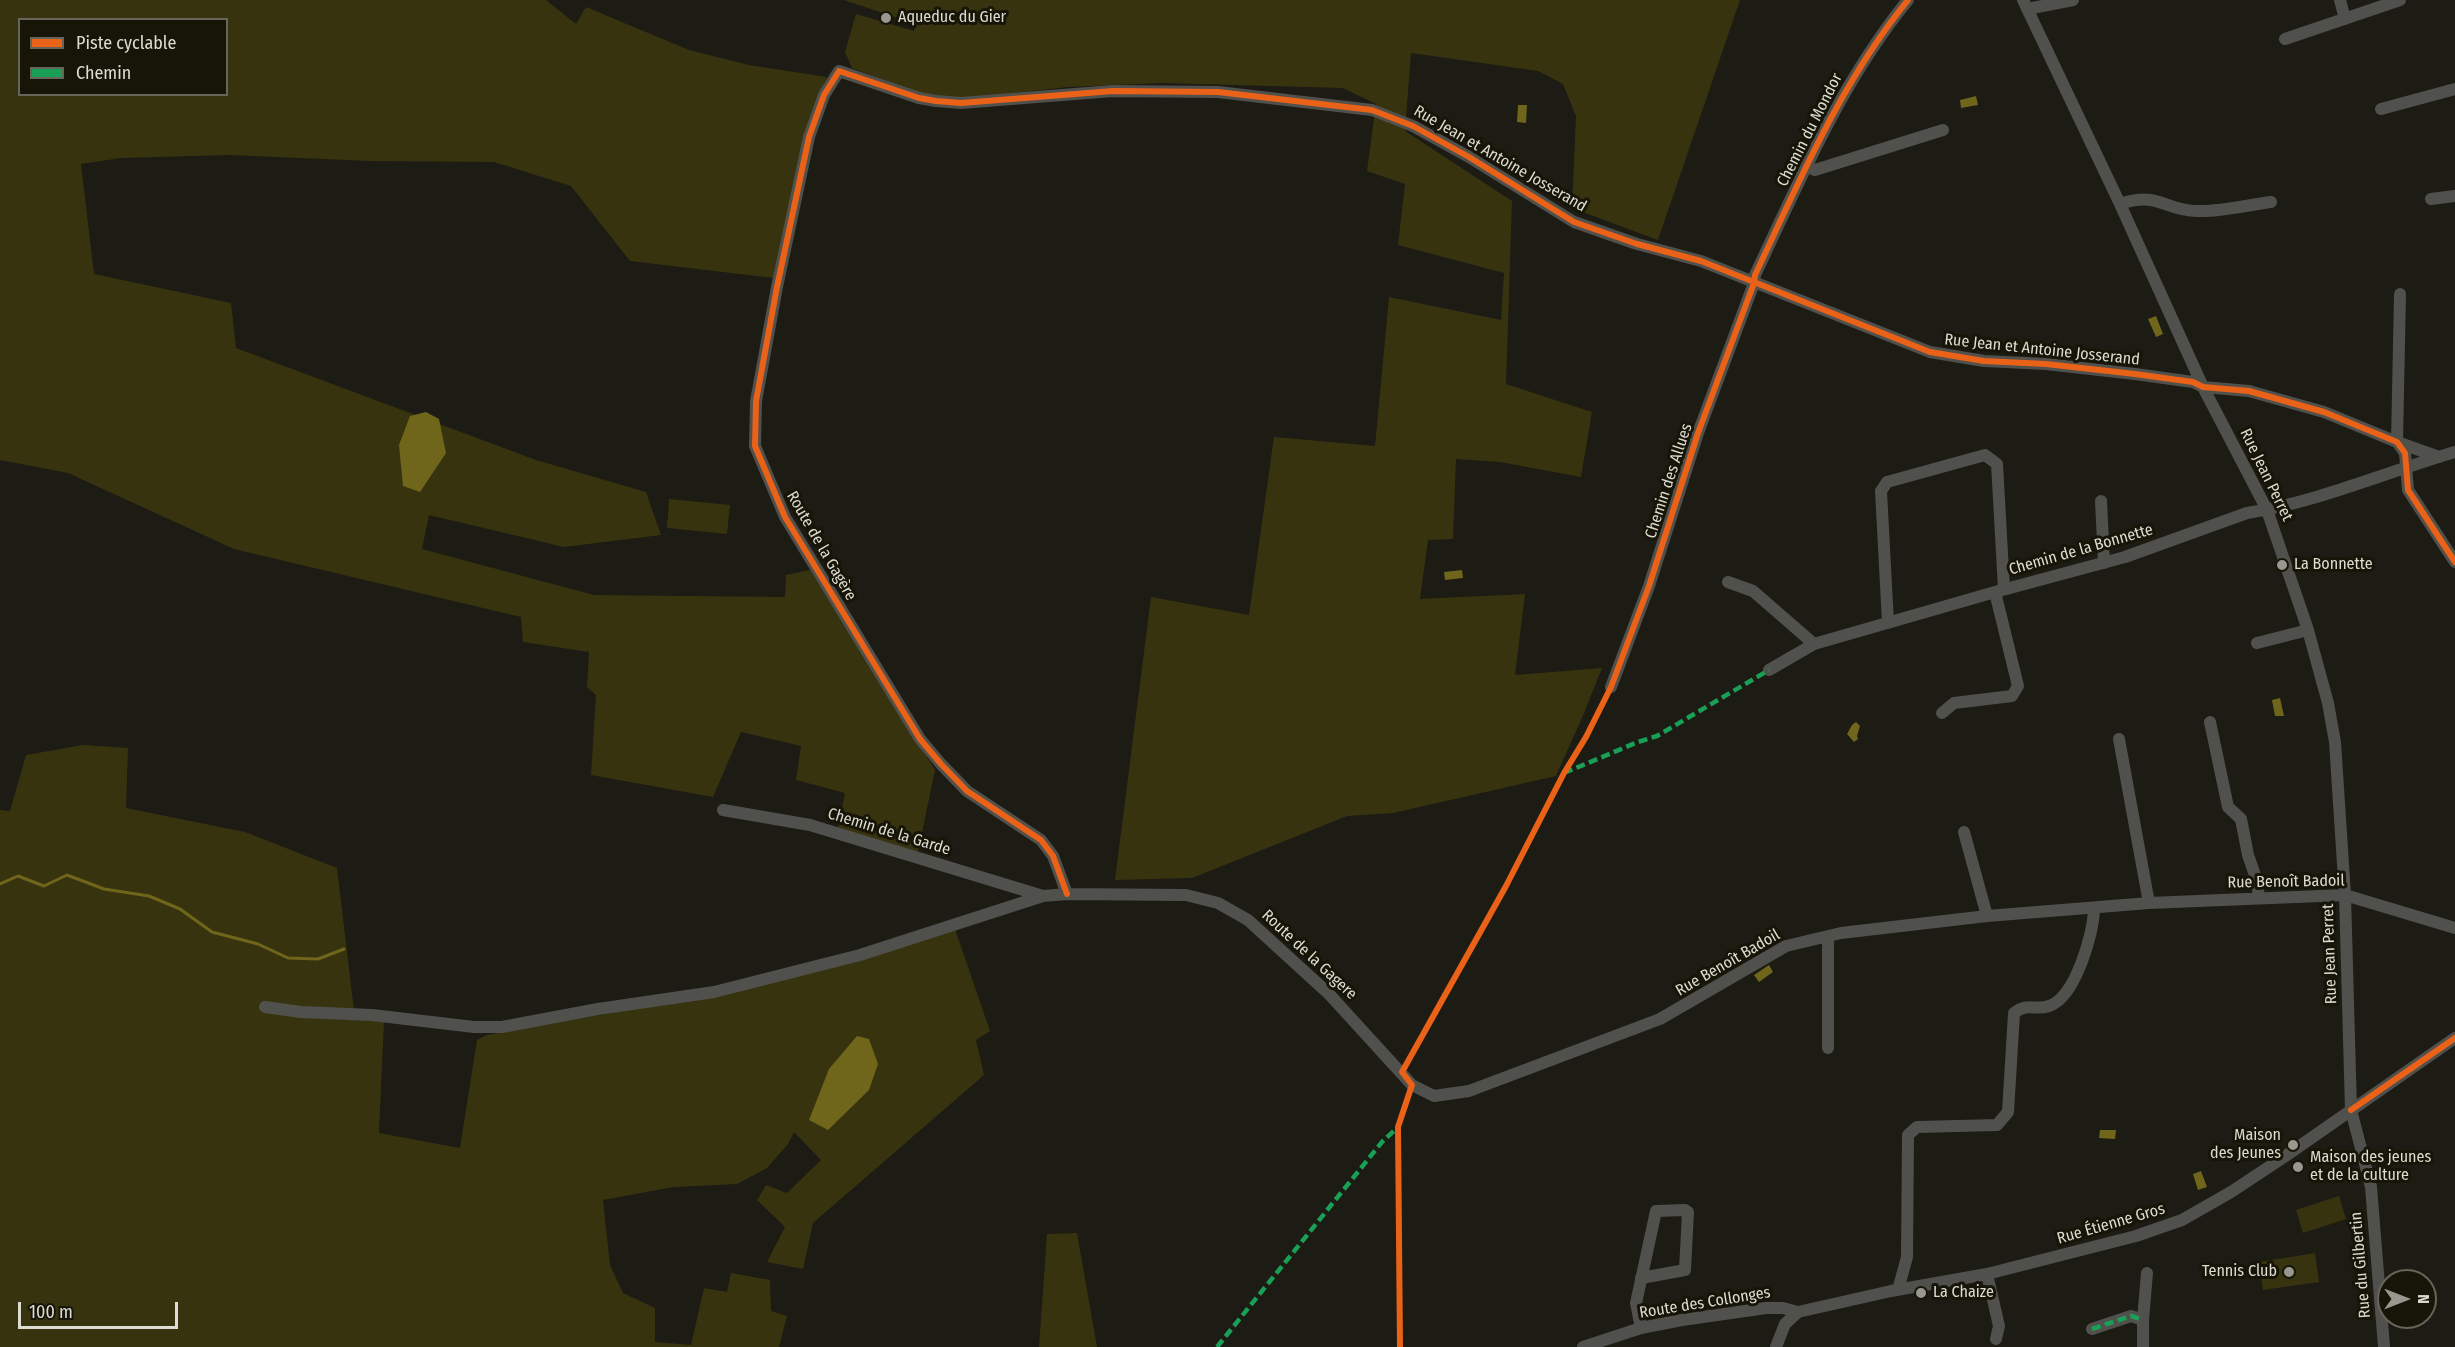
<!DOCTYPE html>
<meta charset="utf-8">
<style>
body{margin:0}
#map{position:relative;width:2455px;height:1347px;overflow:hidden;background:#1c1b14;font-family:"Fira Sans Condensed",sans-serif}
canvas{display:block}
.legend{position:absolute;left:18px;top:18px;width:210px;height:78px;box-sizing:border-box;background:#161507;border:2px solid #666559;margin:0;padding:8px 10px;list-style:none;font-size:18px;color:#dddcd3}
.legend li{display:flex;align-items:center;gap:12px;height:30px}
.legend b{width:30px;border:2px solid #666559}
.north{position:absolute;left:2377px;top:1269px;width:60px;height:60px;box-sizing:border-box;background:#161507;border:2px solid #666559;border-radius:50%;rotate:90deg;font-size:16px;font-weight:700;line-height:24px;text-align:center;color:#dddcd3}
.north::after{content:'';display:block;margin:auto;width:21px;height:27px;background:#999890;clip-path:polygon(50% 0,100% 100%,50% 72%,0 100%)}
.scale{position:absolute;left:18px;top:1302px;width:160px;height:27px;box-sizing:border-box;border:3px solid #dddcd3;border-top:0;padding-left:8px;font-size:18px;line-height:21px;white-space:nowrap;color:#dddcd3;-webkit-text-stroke:4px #161507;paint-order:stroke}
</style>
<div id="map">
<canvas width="2455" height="1347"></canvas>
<ul class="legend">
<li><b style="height:8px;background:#ea6118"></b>Piste cyclable</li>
<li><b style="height:8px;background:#1a9f57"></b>Chemin</li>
</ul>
<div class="north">N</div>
<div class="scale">100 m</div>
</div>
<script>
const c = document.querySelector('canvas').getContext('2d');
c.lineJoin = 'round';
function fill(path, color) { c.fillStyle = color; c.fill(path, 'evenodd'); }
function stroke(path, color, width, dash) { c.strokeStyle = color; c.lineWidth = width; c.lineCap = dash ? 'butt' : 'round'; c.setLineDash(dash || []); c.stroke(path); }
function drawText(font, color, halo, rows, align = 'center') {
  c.font = font + ' "Fira Sans Condensed",sans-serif'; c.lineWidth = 6; c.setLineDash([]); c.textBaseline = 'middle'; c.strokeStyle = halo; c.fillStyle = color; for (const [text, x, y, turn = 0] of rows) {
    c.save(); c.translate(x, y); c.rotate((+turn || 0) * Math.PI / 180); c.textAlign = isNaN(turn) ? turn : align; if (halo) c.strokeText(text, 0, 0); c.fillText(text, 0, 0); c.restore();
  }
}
const green = new Path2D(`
 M0,0H546L576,24L586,7L689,50L749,65L827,77L820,93L774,278L630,261L571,186L494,162L369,161L230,155L121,158L81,164L94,274L231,303L236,348L536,460L646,492L661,535L564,547L429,515L422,549L594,595L785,597L786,575L810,570L935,770L918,852L838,829L845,793L796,780L801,746L741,732L713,797L591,775L596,695L587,687L589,652L523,642L521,617L234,549L68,473L0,460ZM20,20H226V94H20Z
 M844,0H1740L1658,240L1572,208L1576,116L1563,84L1538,71L1411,53L1405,131L1512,201L1506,384L1592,412L1581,477L1500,462L1456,459L1453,539L1428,540L1420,599L1525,594L1515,675L1602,668L1582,718L1556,776L1393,813L1347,816L1192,878L1115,880L1151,597L1249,615L1274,437L1375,446L1389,297L1501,320L1504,273L1398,245L1405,184L1367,171L1376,104L1343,88L1162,83L1068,87L960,99L918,93L852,68L845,52L856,14L914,31L916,24Z
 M669,499L730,505L727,534L667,528Z
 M83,745L128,748L126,808L245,832L337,868L355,1019L384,1022L379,1133L460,1148L477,1040L487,1035L714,995L955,929L990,1031L976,1040L984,1075L813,1223L803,1269L767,1262L785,1227L757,1200L766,1185L787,1193L821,1160L794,1132L788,1144L767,1168L737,1184L674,1187L603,1200L610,1265L623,1293L655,1308V1342L691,1345L704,1288L727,1292L731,1273L770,1280L771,1311L787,1316L779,1347H0V810L10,811L26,755Z
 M2339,1196L2346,1219L2303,1233L2296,1210Z
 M1077,1233L1097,1347H1039L1047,1234Z
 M2315,1253L2319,1282L2263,1290L2259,1262Z`);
const water = new Path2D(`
 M1976,96L1978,105L1961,108L1960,100Z
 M1518,105H1527L1526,123L1517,122Z
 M2156,316L2163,334L2156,337L2148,319Z
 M426,412L439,419L446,453L420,492L403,486L399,445L410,416Z
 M1462,570L1463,578L1445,580L1444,572Z
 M2280,698L2284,716H2275L2272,700Z
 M1856,722L1860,726L1857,736L1858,739L1854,742L1847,734L1852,725Z
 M1769,965L1773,972L1759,982L1754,975Z
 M857,1036L869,1039L878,1064L869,1090L828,1130L809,1120L829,1069Z
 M2100,1130H2116L2115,1139L2099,1138Z
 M2201,1171L2207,1187L2198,1190L2193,1174Z`);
const stream = new Path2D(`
 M0,884L18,876L44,886L67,875L104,889L149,896L180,909L212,932L258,944L288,958L318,959L344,949`);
const minor = new Path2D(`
 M2023,0L2120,204L2203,387L2267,510L2308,630L2328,703L2335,742L2345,895L2351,1110L2371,1187L2384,1347
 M2340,0L2345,19
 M2027,9L2073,0
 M2285,39L2400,0
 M2381,109L2455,89
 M1806,166L1815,170L1943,130
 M2431,199L2455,196
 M2120,204C2159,191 2165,211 2197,211C2221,212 2247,205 2271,202
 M2400,294L2397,442L2439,457
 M2101,501L2104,563
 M1728,582L1753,591L1814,644
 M1888,623L1881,491L1887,482L1985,455L1997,464L2004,589
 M2257,643L2308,630
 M1769,670L1814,644L1995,592L2125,557L2247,513C2318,502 2386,472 2455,452
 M1611,687L1649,586L1698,433L1754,283L1755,275C1800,180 1841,82 1908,0
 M1942,713L1954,703L2012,696L2018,686L1995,592
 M2210,722L2228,807L2241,819L2248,855L2257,881L2259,898
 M2119,739L2149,903
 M723,810L810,825L1043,896
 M1964,832L1987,916
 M1067,894L1053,856L1041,840L967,791L941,764L920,739L785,517L755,446L756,401L777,287L809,137L824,95L839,71L919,98L936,101L961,103L1113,91L1218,92L1372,110L1413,126L1469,157L1574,222L1637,244L1701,261L1930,352L1984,361L2046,364L2135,374L2193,382L2203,387L2249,391L2324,412L2397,442L2405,453L2408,490L2455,562
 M1828,936V1048
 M265,1007L301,1012L372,1015L474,1027H502L598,1009L714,992L860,955L1043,896L1067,894L1186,895L1218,903L1248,920L1329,994L1412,1085L1434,1096L1469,1091L1660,1019L1786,946L1841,933L1987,916L2149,903L2345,895L2455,928
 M1987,1274L1999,1326L1996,1339
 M1641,1278L1685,1270L1688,1212L1685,1210L1656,1211L1636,1303L1641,1328
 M1898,1290L1907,1257L1908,1135L1917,1127L1997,1125L2008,1112L2014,1013C2028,1002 2035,1011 2049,1006C2075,998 2094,933 2094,908
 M2092,1329L2131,1316L2143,1320
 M1583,1347L1641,1328L1682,1320L1766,1308H1783L1798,1312
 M1776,1347L1785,1324L1798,1312L1891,1291L1987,1274L2136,1236L2182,1220L2231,1192L2284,1157L2455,1038
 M2143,1347V1320L2147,1273`);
const quiet = new Path2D(`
 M1564,773L1638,742L1657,736L1769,670
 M2092,1329L2131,1316L2143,1320
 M1217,1347L1382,1142L1398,1127`);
const cycleway = new Path2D(`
 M1067,894L1053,856L1041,840L967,791L941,764L920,739L785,517L755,446L756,401L777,287L809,137L824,95L839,71L919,98L936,101L961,103L1113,91L1218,92L1372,110L1413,126L1469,157L1574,222L1637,244L1701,261L1930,352L1984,361L2046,364L2135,374L2193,382L2203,387L2249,391L2324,412L2397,442L2405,453L2408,490L2455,562
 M2351,1110L2455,1038
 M1400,1347L1398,1127L1412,1085L1402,1072L1506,886L1564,773L1586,737L1611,687L1649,586L1698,433L1754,283L1755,275C1800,180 1841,82 1908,0`);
const markers = [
 [886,18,6,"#999890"],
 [2282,565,6,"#999890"],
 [2293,1145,6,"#999890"],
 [2298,1167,6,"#999890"],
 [2289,1272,6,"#999890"],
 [1921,1293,6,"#999890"]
];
const poiNames = [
 ["Aqueduc du Gier",898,18],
 ["La Bonnette",2294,565],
 ["Maison",2281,1136,"right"],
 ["des Jeunes",2281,1154,"right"],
 ["Maison des jeunes",2310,1158],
 ["et de la culture",2310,1176],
 ["Tennis Club",2277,1272,"right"],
 ["La Chaize",1933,1293]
];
const streetNames = [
 ["Chemin du Mondor",1810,130,-63],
 ["Rue Jean et Antoine Josserand",1500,159,30],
 ["Rue Jean et Antoine Josserand",2042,350,6],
 ["Rue Jean Perret",2266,475,64],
 ["Chemin des Allues",1669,481,-72],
 ["Route de la Gagère",821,546,60],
 ["Chemin de la Bonnette",2081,550,-16],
 ["Chemin de la Garde",889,832,17],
 ["Rue Benoît Badoil",2286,882,-1],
 ["Rue Jean Perret",2330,954,-92],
 ["Route de la Gagere",1309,955,43],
 ["Rue Benoît Badoil",1728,963,-30],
 ["Rue Étienne Gros",2111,1224,-16],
 ["Rue du Gilbertin",2361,1265,-95],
 ["Route des Collonges",1705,1303,-9]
];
fill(green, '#38330f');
fill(water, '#6f661b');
stroke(stream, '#6f661b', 3);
stroke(minor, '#50504d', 12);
stroke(quiet, '#1a9f57', 4.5, [9, 4.5]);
stroke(cycleway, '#ea6118', 6);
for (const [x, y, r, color] of markers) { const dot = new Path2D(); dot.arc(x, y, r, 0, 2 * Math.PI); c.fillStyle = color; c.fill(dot); stroke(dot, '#161507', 2); }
drawText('16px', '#dddcd3', '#161507', poiNames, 'left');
drawText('16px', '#dddcd3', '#161507', streetNames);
</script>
